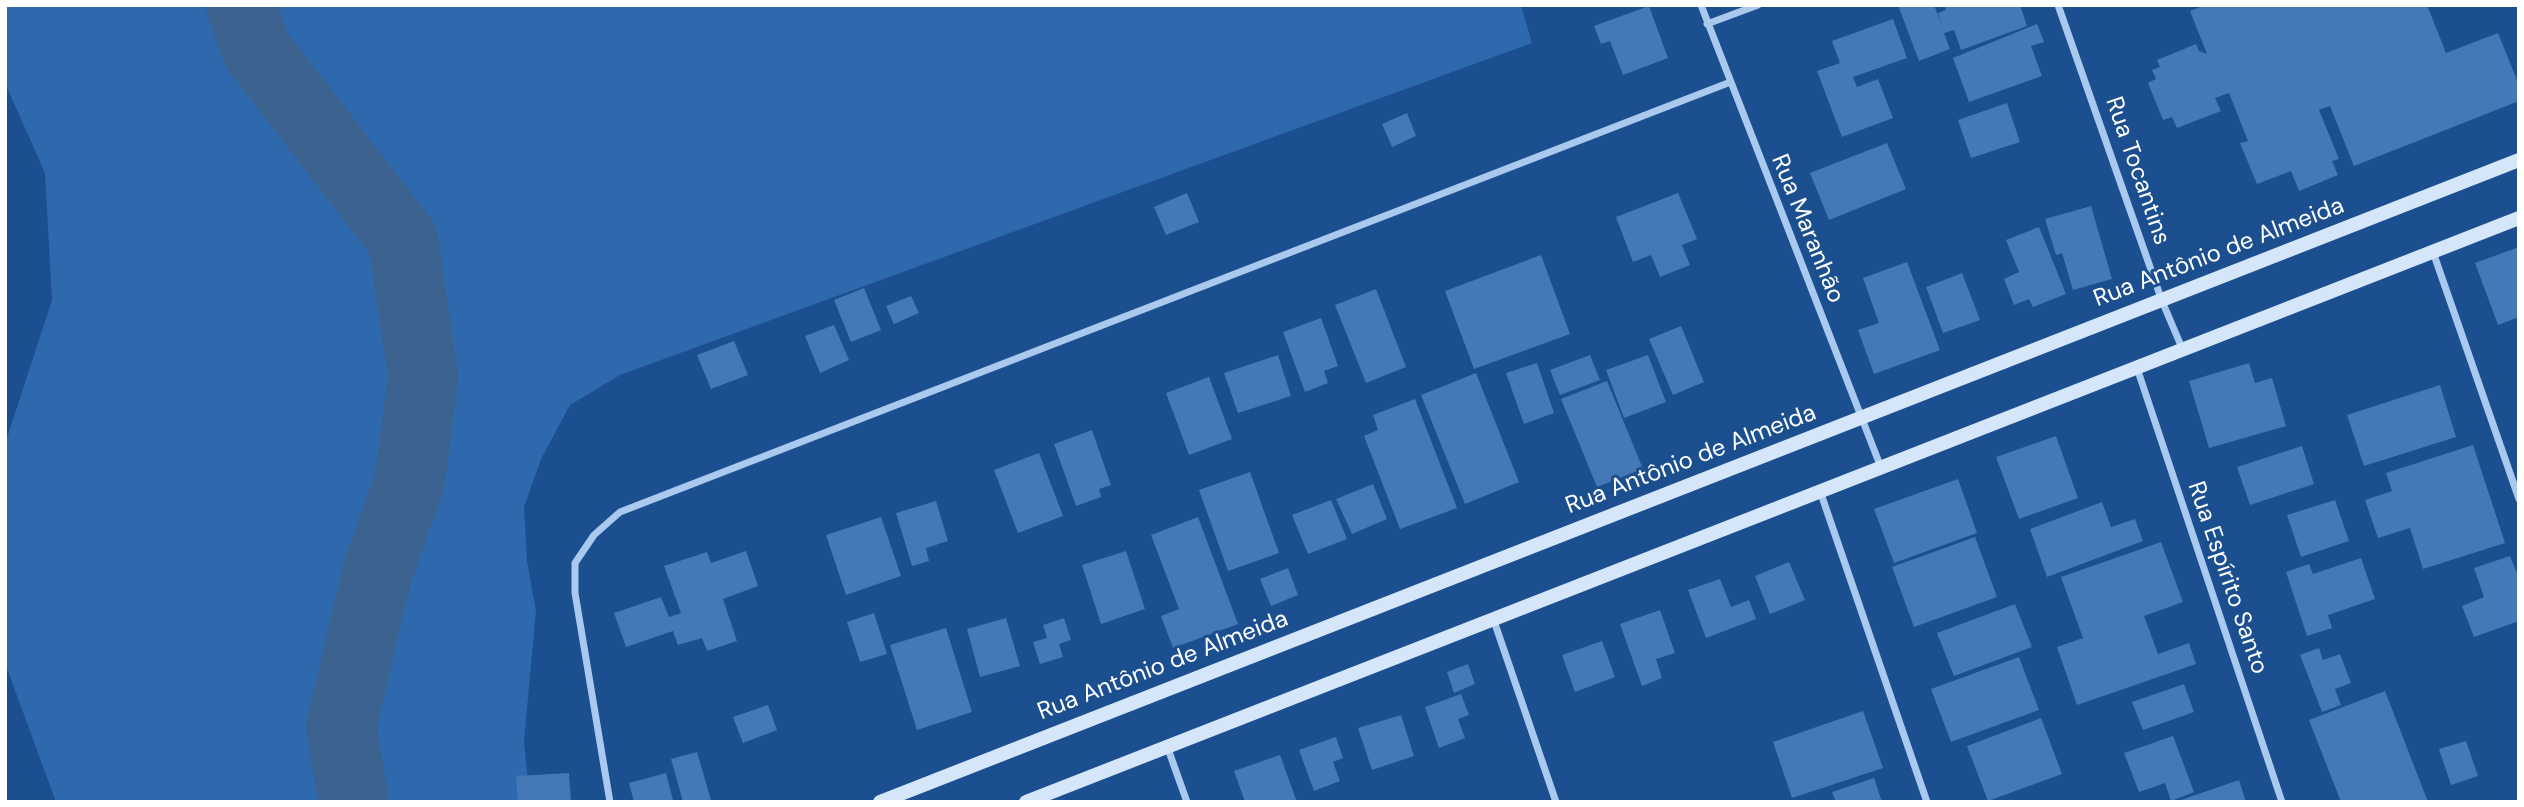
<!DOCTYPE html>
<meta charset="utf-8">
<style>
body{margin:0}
#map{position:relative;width:2524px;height:807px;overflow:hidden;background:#1b4f8f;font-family:"DM Sans",sans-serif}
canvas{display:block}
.frame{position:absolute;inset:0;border:7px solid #fff;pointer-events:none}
</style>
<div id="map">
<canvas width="2524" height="807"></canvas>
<div class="frame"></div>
</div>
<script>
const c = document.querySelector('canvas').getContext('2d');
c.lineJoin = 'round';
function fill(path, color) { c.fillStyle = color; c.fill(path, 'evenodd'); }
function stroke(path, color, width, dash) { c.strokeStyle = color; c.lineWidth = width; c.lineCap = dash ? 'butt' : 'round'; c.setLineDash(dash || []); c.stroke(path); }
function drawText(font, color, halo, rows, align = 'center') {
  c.font = font + ' "DM Sans",sans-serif'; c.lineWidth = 6; c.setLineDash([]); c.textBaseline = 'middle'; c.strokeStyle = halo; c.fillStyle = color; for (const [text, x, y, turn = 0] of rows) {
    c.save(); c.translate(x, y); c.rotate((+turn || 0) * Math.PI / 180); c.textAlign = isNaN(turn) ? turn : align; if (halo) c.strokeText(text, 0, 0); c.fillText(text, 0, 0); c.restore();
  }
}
const green = new Path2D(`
 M5,5H1521L1532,43L620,375L570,405L541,459L524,507L527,561L536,611L524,741L530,802H56L5,663V444L52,300L45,173L5,83Z`);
const river = new Path2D(`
 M241,5L256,49L403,240L423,376L410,480L378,570L341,726L354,802`);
const building = new Path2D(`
 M1898,5H1934L1942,25L1938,13L1946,10L1944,5H2020L2027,26L1961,50L1954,30L1944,33L1950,49L1919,61Z
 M2205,5H2427L2446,53L2498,33L2519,85V101L2354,166L2330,106L2319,110L2339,159L2332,161L2338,175L2299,191L2291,171L2257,184L2240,143L2248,141L2229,93L2215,98L2221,111L2177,128L2172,117L2163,120L2148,83L2156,79L2152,70L2160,67L2157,60L2196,44L2199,51L2207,54L2190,11Z
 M1649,6L1668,58L1623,75L1610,41L1601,44L1594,26Z
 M1893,19L1907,58L1853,77L1857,87L1878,79L1893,118L1842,137L1817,71L1840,63L1832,41Z
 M2037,24L2044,42L2031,46L2042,76L1969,102L1953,58Z
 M2007,103L2020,142L1971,158L1958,120Z
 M1407,113L1416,136L1392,147L1382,124Z
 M1887,143L1906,189L1829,220L1810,173Z
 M1187,193L1199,222L1166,235L1154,207Z
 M1678,193L1697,239L1682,245L1690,265L1660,277L1651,255L1633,262L1616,217Z
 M2091,206L2112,279L2073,290L2062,253L2056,255L2045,219Z
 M2039,227L2066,294L2033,307L2029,299L2014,305L2004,279L2019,272L2006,240Z
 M2519,247V317L2498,325L2475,263Z
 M1541,255L1570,334L1474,369L1445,291Z
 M1907,262L1940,350L1874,374L1858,330L1879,323L1863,278Z
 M1962,273L1980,320L1943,333L1926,287Z
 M864,288L881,330L851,342L834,300Z
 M1376,289L1406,367L1366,383L1335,305Z
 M911,296L919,313L894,324L886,306Z
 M1321,318L1338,366L1324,371L1328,383L1305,392L1283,332Z
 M834,325L849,360L820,373L805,336Z
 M1681,326L1704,382L1673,395L1649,339Z
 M734,341L748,375L711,389L697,355Z
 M1278,355L1291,396L1238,413L1224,373Z
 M1590,355L1600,380L1560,395L1550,370Z
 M1648,355L1666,402L1624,418L1606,370Z
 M1537,363L1554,413L1524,424L1506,373Z
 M2249,363L2255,383L2272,378L2286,426L2209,448L2189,381Z
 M1476,373L1519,482L1465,504L1421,395Z
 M1209,377L1232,439L1189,455L1166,393Z
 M1607,381L1643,469L1597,487L1561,399Z
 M2440,385L2456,437L2364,466L2347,415Z
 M1415,399L1457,508L1400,529L1364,436L1378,430L1373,415Z
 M1092,430L1111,485L1099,489L1101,497L1076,506L1054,444Z
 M2056,436L2078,498L2019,519L1996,457Z
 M2473,445L2505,543L2423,569L2410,528L2378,538L2365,500L2392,491L2386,473Z
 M2302,446L2314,484L2250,505L2237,467Z
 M1039,453L1063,516L1018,533L994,470Z
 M1250,472L1279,553L1228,571L1199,490Z
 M1958,479L1977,533L1894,563L1874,509Z
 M1373,484L1387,519L1352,534L1336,499Z
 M1331,500L1347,539L1308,554L1292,515Z
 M2335,500L2349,541L2301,557L2287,515Z
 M936,501L948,541L926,548L929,561L912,566L896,513Z
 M2102,502L2111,527L2135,519L2143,541L2047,577L2030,529Z
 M881,517L901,576L846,595L826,535Z
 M1198,517L1238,624L1173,648L1161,616L1179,609L1151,535Z
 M1975,537L1997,597L1914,627L1892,567Z
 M2161,542L2183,602L2144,616L2158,654L2189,643L2196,664L2077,705L2057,647L2083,638L2061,577Z
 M746,551L758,586L723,599L737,641L707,651L702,638L678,645L673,631L626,647L614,613L661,597L669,617L681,613L664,566L707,552L711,563Z
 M1126,551L1145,609L1101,624L1082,565Z
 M2510,556L2519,578V621L2474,637L2462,606L2484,597L2474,568Z
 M2361,558L2375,599L2328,615L2332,628L2307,636L2286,572L2309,564L2313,574Z
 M1789,562L1805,600L1770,614L1755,576Z
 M1288,568L1298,595L1271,606L1260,579Z
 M1720,579L1731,607L1749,600L1756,619L1706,638L1688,590Z
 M2015,604L2032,647L1954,676L1937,633Z
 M1660,610L1675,653L1656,659L1662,678L1642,686L1620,624Z
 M874,613L887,654L860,662L847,622Z
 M1006,618L1020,666L980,677L967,629Z
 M1064,618L1071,640L1059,644L1063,657L1040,664L1033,642L1047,638L1043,625Z
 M946,628L972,712L917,730L890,645Z
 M1602,641L1615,677L1575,692L1562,655Z
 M2319,648L2323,660L2340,654L2351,683L2335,689L2341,705L2322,712L2300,655Z
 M2019,657L2039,710L1951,742L1931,689Z
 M1468,664L1475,684L1454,693L1447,672Z
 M2184,684L2194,712L2143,730L2132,702Z
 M2385,691L2428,802H2341L2309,720Z
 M1461,694L1469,715L1458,719L1465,738L1439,748L1425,707Z
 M768,705L777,730L743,743L733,717Z
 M1863,711L1883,768L1792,798L1773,742Z
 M1401,715L1414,756L1372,770L1358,728Z
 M2041,718L2062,774L1988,801L1967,746Z
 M2173,736L2194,792L2171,801L2165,783L2139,792L2124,753Z
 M1336,737L1343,758L1333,762L1340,781L1314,791L1299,750Z
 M2466,741L2478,776L2451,785L2439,749Z
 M697,752L711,800L683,802L671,759Z
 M1280,755L1297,802H1245L1234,771Z
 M569,773L571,802H518L516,776Z
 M666,773L673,800L634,802L629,783Z
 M1874,778L1882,802H1836L1832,792Z
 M2239,780L2246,802H2178V801Z`);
const street = new Path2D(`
 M1701,5L1880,465
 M2058,5L2162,301L2182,348
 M1707,24L1758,5
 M2433,252L2519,499
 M2137,368L2282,802
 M1820,491L1927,802
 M1493,618L1556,802
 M1167,746L1187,802
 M610,802L575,593V563L594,535L620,512L1728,83`);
const secondary = new Path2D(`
 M880,802L2519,160
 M1026,802L2519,218`);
const streetNames = [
 ["Rua Tocantins",2137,171,71],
 ["Rua Maranhão",1807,229,68],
 ["Rua Antônio de Almeida",2219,253,-21],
 ["Rua Antônio de Almeida",1691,460,-21],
 ["Rua Espírito Santo",2227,578,71],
 ["Rua Antônio de Almeida",1163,666,-21]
];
fill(green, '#2e69ad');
stroke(river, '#3c6290', 70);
fill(building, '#4478b7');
stroke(street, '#a9c9ee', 7);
stroke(secondary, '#d6e6fa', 14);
drawText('24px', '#fff', '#1b4f8f', streetNames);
</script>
